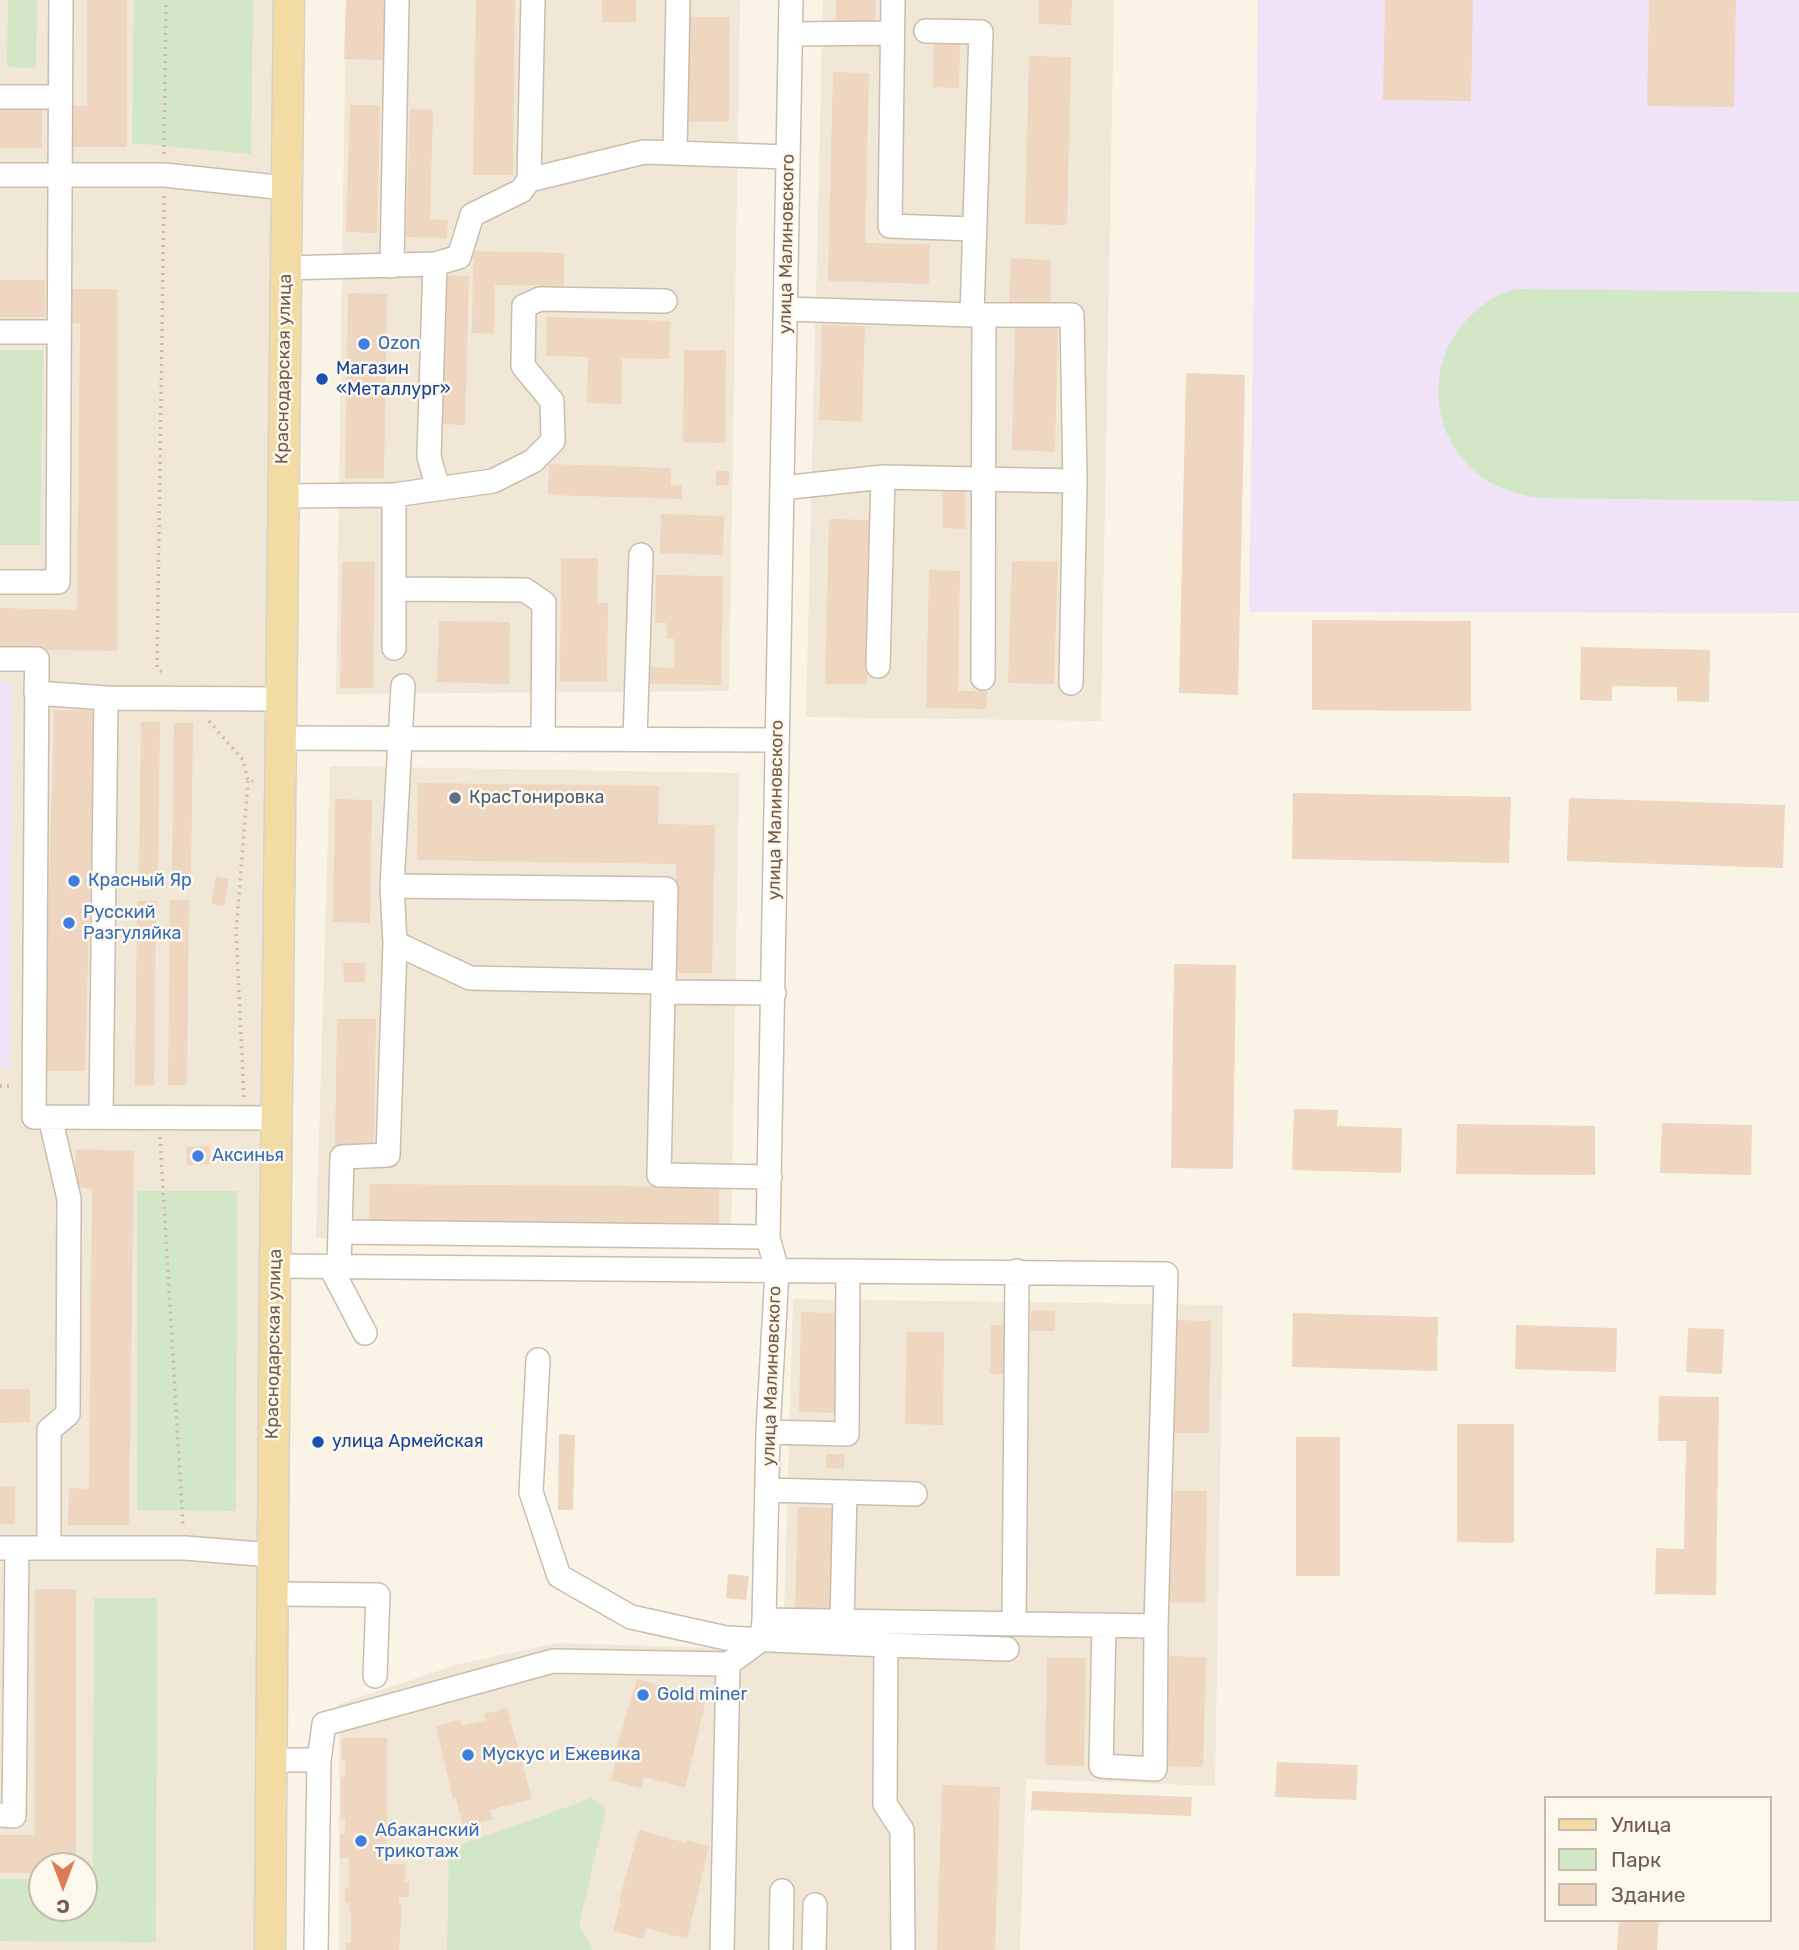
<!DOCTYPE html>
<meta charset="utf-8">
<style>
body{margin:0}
#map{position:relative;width:1799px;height:1950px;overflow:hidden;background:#faf4e7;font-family:Rubik,sans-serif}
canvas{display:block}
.legend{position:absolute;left:1544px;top:1796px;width:228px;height:126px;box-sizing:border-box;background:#fdf8ec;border:2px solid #c5baac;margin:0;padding:9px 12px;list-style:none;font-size:21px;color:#725d4d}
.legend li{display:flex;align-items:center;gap:14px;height:35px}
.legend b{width:35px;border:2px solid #c5baac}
.north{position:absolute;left:28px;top:1852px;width:70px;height:70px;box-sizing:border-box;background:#fdf8ec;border:2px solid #c5baac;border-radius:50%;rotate:180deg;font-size:19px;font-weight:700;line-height:28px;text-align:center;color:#725d4d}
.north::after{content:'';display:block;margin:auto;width:24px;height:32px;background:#da7d56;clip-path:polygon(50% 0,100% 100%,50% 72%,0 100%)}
</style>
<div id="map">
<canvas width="1799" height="1950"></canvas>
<ul class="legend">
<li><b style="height:9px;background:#f3dca4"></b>Улица</li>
<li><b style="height:19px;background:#d1e7c6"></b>Парк</li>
<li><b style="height:19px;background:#eed6c0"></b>Здание</li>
</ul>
<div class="north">С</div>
</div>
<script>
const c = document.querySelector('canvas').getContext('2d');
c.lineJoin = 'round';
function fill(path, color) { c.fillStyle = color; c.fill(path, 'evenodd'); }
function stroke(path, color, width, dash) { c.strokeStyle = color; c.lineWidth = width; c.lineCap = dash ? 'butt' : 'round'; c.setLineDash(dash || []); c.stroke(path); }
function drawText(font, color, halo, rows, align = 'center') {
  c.font = font + ' Rubik,sans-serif'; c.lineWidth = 5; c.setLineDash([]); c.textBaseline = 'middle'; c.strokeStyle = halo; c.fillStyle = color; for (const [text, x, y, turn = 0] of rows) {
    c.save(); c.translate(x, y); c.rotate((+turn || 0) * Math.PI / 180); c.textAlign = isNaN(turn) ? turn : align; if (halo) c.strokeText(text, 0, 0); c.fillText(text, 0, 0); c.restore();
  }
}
const residential = new Path2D(`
 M0,0H289L270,1950H0ZM42,1866H84V1908H42Z
 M346,0H740L729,691L336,694Z
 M823,0H1114L1101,721L806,717Z
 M330,766L739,773L731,1245L316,1238Z
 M793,1299L1223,1305L1215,1786L1026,1779L1020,1950H339V1704L459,1664L557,1643L783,1650Z`);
const education = new Path2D(`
 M1258,0H1799V613L1249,612Z
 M0,682H12L10,1068H0Z`);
const green = new Path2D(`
 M8,0H37L36,68L7,67Z
 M134,0H253L251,154L132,143Z
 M1516,289L1799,292V501L1538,498C1515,494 1496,488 1478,474C1432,437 1425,369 1463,324C1479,306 1493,295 1516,289Z
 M0,350H43L40,545H0Z
 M137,1191H237L236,1511L137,1510Z
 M94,1598H157L156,1942L0,1941V1879H42V1908H84V1879H93Z
 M592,1798L606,1810L579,1924L593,1950H447L449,1849Z`);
const building = new Path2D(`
 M87,0H127V147H71L72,106H87Z
 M346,0H386L384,60L344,59Z
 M476,0H515L513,175H473Z
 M602,0H636V22H602Z
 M836,0H876L875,24L836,23Z
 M1039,0H1072L1071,25L1038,24Z
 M1385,0H1473L1471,101L1383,100Z
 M1649,0H1736L1734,107L1647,106Z
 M688,17H730L729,122H687Z
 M934,43L960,44L959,88L933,87Z
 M1029,56L1071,57L1067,225L1025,224Z
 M833,72L869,73L865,243L930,244L929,284L828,281Z
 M350,105H380L377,233L346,232Z
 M410,109L433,110L430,219L448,220L447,238L406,237Z
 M0,110H42V148H0Z
 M473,251L564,253V286L495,285L494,334L472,333Z
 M1011,258L1051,260L1050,304L1009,303Z
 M447,275L469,276L465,425L443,424Z
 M0,280H45V317H0Z
 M70,289H117V651L0,649V608L77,610L80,323L69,324Z
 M348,293L387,294L384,478H345Z
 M547,317L670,321L669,359L622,358L621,404L587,403L588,357L546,356Z
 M822,325L865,326L862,422L819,420Z
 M1015,326L1058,328L1055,452L1012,450Z
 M684,350H726L725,443L683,442Z
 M1186,373L1245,375L1238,695L1179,693Z
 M549,464L671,468V485L682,486V499L548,495Z
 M716,471H729V485H716Z
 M943,490L965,491V529L942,528Z
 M661,514L724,516L723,555L660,553Z
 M829,519L871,520L867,684H825Z
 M561,558H598L597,603H608L607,682H560Z
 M1012,561L1058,562L1054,684L1008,683Z
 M342,562H375L373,688H340Z
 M929,570L960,571L958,691H987L986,709L926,708Z
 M656,575L723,576L721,685L644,684V667L674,668L675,639H667V623H655Z
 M1312,620L1471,621V711L1312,710Z
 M439,621L510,622L509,684L437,682Z
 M1581,647L1710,650L1709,702L1677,701V687L1612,686V701L1580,700Z
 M54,710H95L85,1071H44Z
 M141,722H160L158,875H139Z
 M174,723H193L191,877H172Z
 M418,783L659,786L658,824L715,825L712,973H675L676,864L417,860Z
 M1293,793L1511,797L1509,863L1292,859Z
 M1569,798L1785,805L1783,868L1567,861Z
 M335,799L372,800L370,923L333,922Z
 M216,876L229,879L224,906L211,904Z
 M170,900H189L187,1085H168Z
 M137,901H156L154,1086L135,1085Z
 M343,963H365V982H344Z
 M1174,964L1236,965L1233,1169L1171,1168Z
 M337,1019H376L374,1145H335Z
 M1294,1109L1338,1110L1337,1126L1402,1128L1401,1173L1292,1170Z
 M1662,1123L1752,1125L1751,1175L1660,1173Z
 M1457,1124L1595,1126V1175L1456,1174Z
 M210,1146V1164L187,1165L186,1147Z
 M76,1149L134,1151L129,1525H68L69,1488L89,1489L92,1189L75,1187Z
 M370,1184L719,1187V1226L369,1223Z
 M1031,1310L1055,1311V1331H1030Z
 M801,1312L837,1313L835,1413L799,1412Z
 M1293,1313L1438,1317L1437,1371L1292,1367Z
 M1170,1320L1211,1321L1209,1433H1168Z
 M991,1325H1008V1374H990Z
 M1516,1325L1617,1328L1616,1372L1515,1369Z
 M1688,1328L1724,1329L1722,1374L1686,1372Z
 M907,1332H944L943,1425L905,1424Z
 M0,1389H30V1422L0,1423Z
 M1659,1396L1719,1397L1716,1595L1655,1594L1656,1548L1684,1549L1686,1441H1658Z
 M1457,1424H1514V1543L1457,1542Z
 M559,1434L575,1435L573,1510H558Z
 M1296,1437H1340V1576H1296Z
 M826,1454H845L844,1469L826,1468Z
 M0,1486H15V1524H0Z
 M1167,1491H1207L1205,1603L1166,1602Z
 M798,1507L833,1508L831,1609L795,1608Z
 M728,1574L749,1576L746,1600L726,1598Z
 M35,1589H76V1866H42V1873H0V1835H35Z
 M1166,1656L1206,1657L1203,1767L1163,1766Z
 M1047,1658H1086L1084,1766L1045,1765Z
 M637,1679L684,1692L685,1689L707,1695L685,1788L644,1777L641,1788L611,1780L619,1750H616Z
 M507,1708L532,1799L490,1810L493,1819L463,1827L456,1798L453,1799L436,1726L460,1720L462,1726L486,1720L484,1714Z
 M342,1738H387V1857H385V1864H405V1882H409V1897H399V1903H402L399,1950H346V1943H351V1915L349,1903H345V1888H349V1858H340V1834H345V1819H341V1777H345L346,1761H342Z
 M1277,1762L1358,1765L1356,1800L1275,1797Z
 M942,1785L1000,1787L995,1950H937Z
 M1032,1791L1192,1797L1191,1816L1031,1810Z
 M639,1830L686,1843L687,1840L709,1846L687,1939L646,1928L643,1939L613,1931L621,1902L619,1901Z
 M1619,1920H1659L1657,1950H1617Z`);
const path = new Path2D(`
 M164,154L166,0
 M164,196L157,668L165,675
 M209,721L243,760L248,781H253
 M0,1086H14
 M244,1097L236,933L248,781
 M160,1137L183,1527`);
const minor = new Path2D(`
 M893,0L890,226L973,229
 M926,31L981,32L972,315
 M792,34L892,33
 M0,97H59
 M675,152L678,0
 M0,175H164L286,188
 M529,180L644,152L788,157
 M435,264L429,457L438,488
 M392,266L397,0
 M285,268L435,264L459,257L472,215L521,191L529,180L533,0
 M786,309L972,315H1072L1075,481
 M0,332H58
 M782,488L883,477L1075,481L1071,683
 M394,495V648
 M283,496L394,495L493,481L533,461L553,441L552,401L523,366L524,306L540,299L665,301
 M0,582H58L61,0
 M394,589L525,590L544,603L543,739
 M0,659H37L36,693L106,698L280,699
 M37,659L34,1117L276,1118
 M878,666L883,477
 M983,678L984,315
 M280,738L776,740
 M635,739L641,555
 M392,886L403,686
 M664,982L470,978L395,943L392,886L666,889L664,982L663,992L774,993
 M663,992L659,1175L770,1177
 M101,1117L106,698
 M340,1232L768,1237
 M275,1266L1166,1274L1156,1626L1155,1769L1101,1766L1104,1625
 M330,1266L365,1333
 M339,1266L342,1157L388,1155L395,943
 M538,1360L531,1492L559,1576L631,1617L726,1638L886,1645L885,1804L902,1830L903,1950
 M768,1432L847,1434L848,1272
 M768,1490L915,1494
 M0,1548H185L272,1555
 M49,1548V1430L68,1414L69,1199L50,1117
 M272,1594L378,1595L375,1676
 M764,1620L1156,1626
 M842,1621L845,1492
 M1014,1624L1017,1271
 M886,1645L1007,1649
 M270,1760H319
 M0,1815L14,1816L17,1548
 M316,1950L319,1760L324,1724L553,1661L728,1664
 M722,1950L728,1664L762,1639L764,1620L768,1432L777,1271L768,1237L791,0
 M781,1950L782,1891
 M814,1950L815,1905`);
const major = new Path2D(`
 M270,1950L275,1266L289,0`);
const markers = [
 [364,344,7,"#3f7fe0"],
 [322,379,7,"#1a4fb4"],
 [455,798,7,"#5c6f8a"],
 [74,881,7,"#3f7fe0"],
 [69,923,7,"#3f7fe0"],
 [198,1156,7,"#3f7fe0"],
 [318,1442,7,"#1a4fb4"],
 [643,1695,7,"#3f7fe0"],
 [468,1755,7,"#3f7fe0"],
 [361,1841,7,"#3f7fe0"]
];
const streetNames = [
 ["улица Малиновского",787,244,-89],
 ["Краснодарская улица",284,369,-89],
 ["улица Малиновского",776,810,-89],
 ["Краснодарская улица",274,1344,-89],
 ["улица Малиновского",772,1376,-88]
];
const shopNames = [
 ["Ozon",378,344],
 ["Красный Яр",88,881],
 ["Русский",83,913],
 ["Разгуляйка",83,934],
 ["Аксинья",212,1156],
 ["Gold miner",657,1695],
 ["Мускус и Ежевика",482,1755],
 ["Абаканский",375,1831],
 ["трикотаж",375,1852]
];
const transitNames = [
 ["Магазин",336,369],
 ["«Металлург»",336,390],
 ["улица Армейская",332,1442]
];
const serviceNames = [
 ["КрасТонировка",469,798]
];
fill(residential, '#f1e7d6');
fill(education, '#f1e3f7');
fill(green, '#d1e7c6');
fill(building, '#eed6c0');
stroke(minor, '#cbbdae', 26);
stroke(major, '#d8d2cd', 33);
stroke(path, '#d2b9a4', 3.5, [2, 5]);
stroke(minor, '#fff', 23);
stroke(major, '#f3dca4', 30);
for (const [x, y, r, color] of markers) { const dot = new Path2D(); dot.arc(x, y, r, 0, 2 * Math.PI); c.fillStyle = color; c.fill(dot); stroke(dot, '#fdf8ec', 2.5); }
drawText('18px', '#725d4d', '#fdf8ec', streetNames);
drawText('18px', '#366cbe', '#fdf8ec', shopNames, 'left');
drawText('18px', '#164399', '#fdf8ec', transitNames, 'left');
drawText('18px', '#4e5e75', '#fdf8ec', serviceNames, 'left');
</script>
